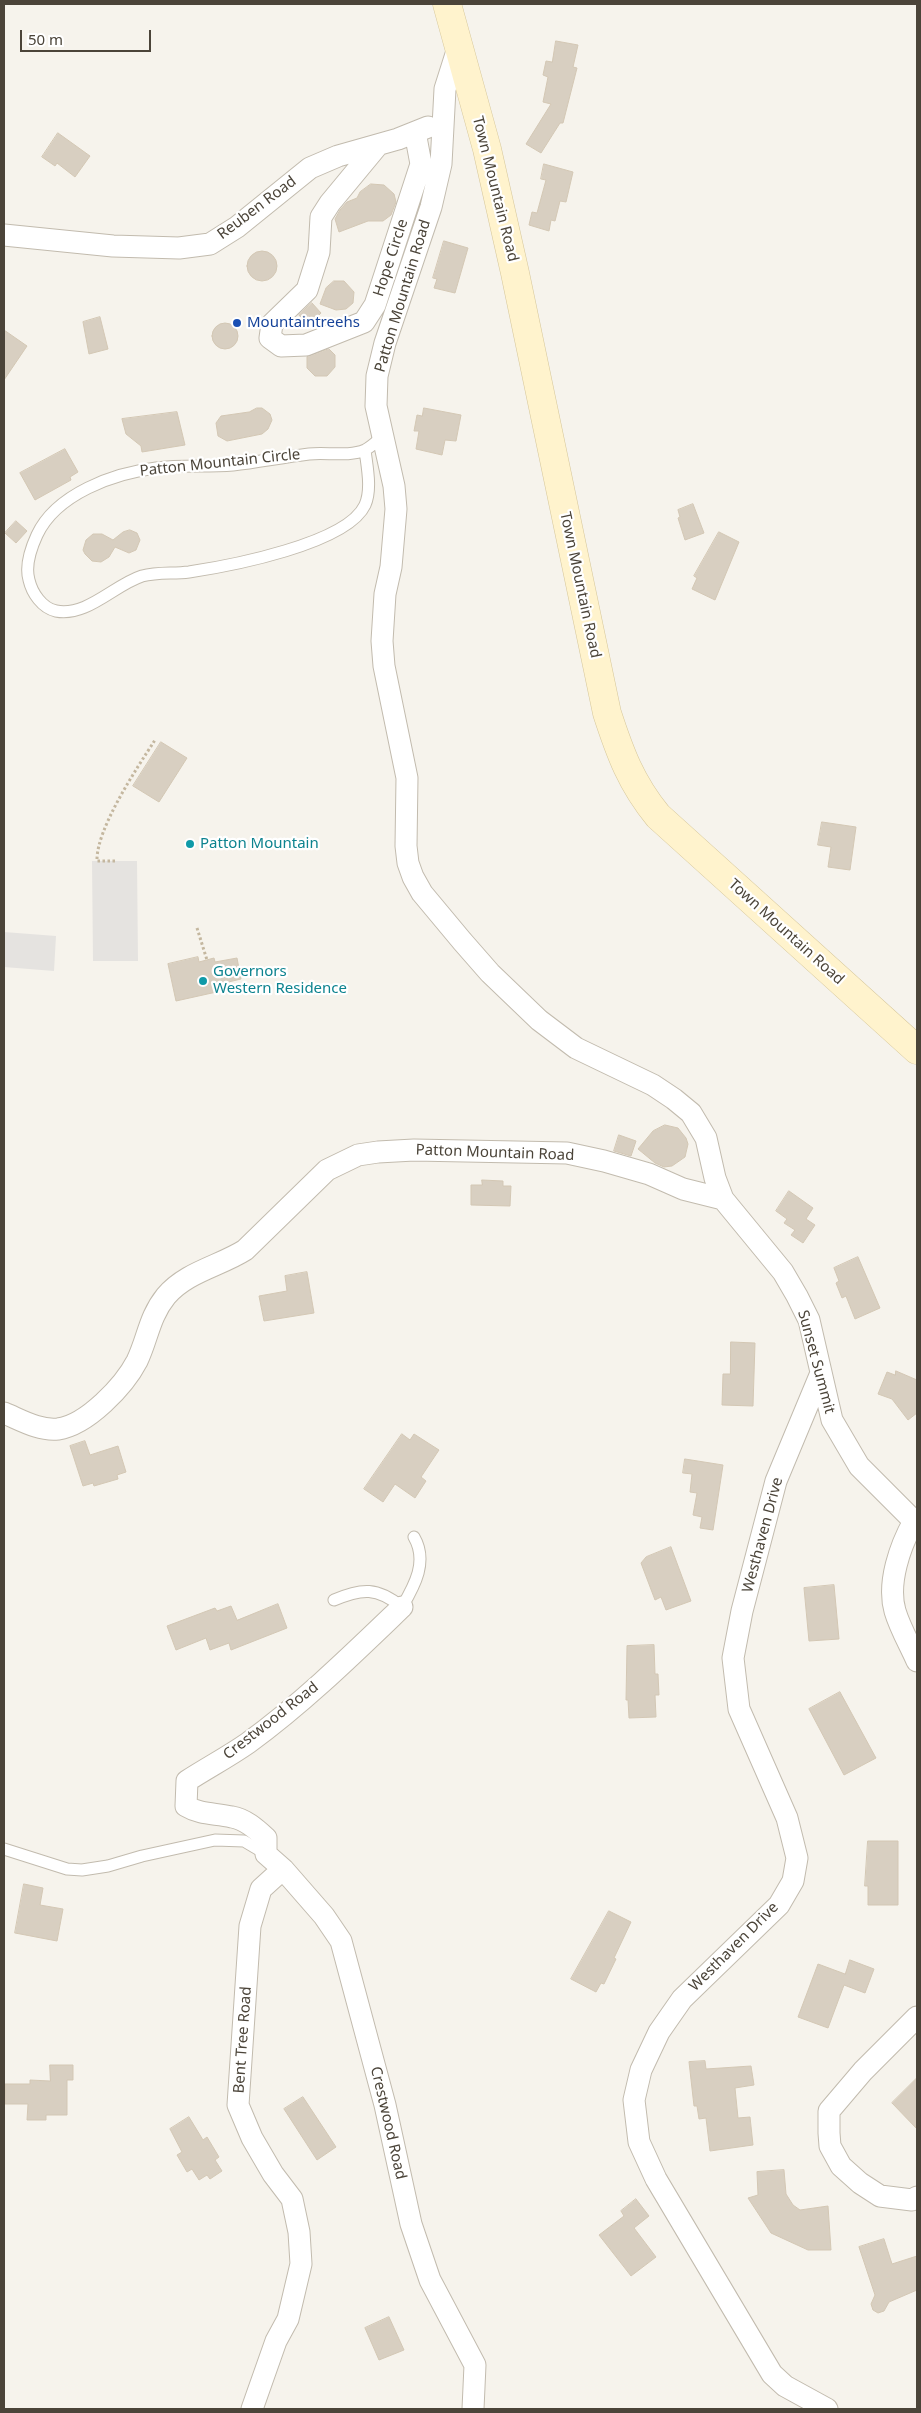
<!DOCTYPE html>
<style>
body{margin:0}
#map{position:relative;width:921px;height:2413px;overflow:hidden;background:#f6f3ec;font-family:"Noto Sans",sans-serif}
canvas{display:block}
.frame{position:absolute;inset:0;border:5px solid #4b4439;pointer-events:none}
.scale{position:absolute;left:20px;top:30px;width:131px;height:22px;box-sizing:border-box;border:2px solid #4b4439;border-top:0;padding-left:6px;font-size:15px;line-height:18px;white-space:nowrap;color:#4b4439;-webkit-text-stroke:4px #fff;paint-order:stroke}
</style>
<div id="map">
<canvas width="921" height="2413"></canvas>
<div class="frame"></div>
<div class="scale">50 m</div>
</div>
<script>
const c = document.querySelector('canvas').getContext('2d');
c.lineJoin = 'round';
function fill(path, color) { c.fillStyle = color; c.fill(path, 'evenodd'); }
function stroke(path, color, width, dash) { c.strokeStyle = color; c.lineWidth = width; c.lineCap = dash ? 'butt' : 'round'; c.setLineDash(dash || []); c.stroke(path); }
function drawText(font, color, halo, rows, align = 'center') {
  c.font = font + ' "Noto Sans",sans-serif'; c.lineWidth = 4.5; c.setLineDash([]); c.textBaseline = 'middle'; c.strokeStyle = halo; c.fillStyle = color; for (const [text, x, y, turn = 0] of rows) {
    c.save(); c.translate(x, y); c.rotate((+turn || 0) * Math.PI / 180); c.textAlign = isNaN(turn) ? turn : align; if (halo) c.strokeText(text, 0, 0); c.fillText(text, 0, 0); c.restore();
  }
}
const parking = new Path2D(`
 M92,861H137L138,961H93Z
 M4,932L56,936L54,971L4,967Z`);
const building = new Path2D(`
 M556,41L578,45L573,67L577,68L563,123H560L541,153L526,144L551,104L543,102L548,77L543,75L546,61L552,62Z
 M58,133L90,156L75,177L57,163L55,166L42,157Z
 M544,164L573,172L566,202L560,201L555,221L551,220L549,231L529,225L532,212L537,213L546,180L541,179Z
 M371,184L384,185L394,194L396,202L391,215L383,221H368L339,232L335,219L340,210L347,202L357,198L360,192Z
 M444,241L468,248L455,293L434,288L437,279L433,278Z
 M247 266a15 15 0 1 1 30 0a15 15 0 1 1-30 0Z
 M334,281H344L354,292L353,303L346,309L336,310L320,304L326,288Z
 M312,303L321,313L308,326L299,315Z
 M100,317L108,349L89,354L83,322Z
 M212 336a13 13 0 1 1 26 0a13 13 0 1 1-26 0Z
 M4,330L27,346L4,380Z
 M329,349L335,355V367L327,376H315L307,368V357Z
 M257,408H262L270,414L272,420L268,429L262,434L227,441L218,436L216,423L221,416L249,412Z
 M424,408L461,415L456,441L445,440L442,455L416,449L419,431H414L417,415L422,416Z
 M177,412L185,445L142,452L141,446L126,434L122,419Z
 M65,449L78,472L70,477L71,480L35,500L20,473Z
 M693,504L704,533L685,540L678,518L680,517L678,510Z
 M16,521L27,531L16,543L5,533Z
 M130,530L137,533L140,540L136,550L129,553L115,547L109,557L101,562L92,561L85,554L83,550L86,540L93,534H102L113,540L123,532Z
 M719,532L739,542L715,600L692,589L697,578L694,576Z
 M161,742L187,758L159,802L133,786Z
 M822,822L856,827L850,870L828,867L831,847L818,845Z
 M198,957L199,962L214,958L215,962L237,958L241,979L220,984L221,991L176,1001L168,964Z
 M665,1125L678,1128L686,1138L688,1144L685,1157L672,1166L664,1167L655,1163L638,1149L653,1131Z
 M619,1135L636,1141L631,1156L614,1151Z
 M482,1180L503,1181V1186H511L510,1206L471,1205V1185H482Z
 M789,1191L813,1208L806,1219L815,1225L803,1243L791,1235L795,1230L784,1223L787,1219L776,1211Z
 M858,1257L880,1308L855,1319L846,1296L842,1298L836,1283L839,1281L834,1268Z
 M307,1272L314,1313L264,1321L259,1296L287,1291L285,1276Z
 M731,1342L755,1343L753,1406L722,1405L723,1374H730Z
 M896,1371L917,1380V1413L908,1420L892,1399L878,1394L887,1372L895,1375Z
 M402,1434L410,1440L414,1434L439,1450L421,1477L426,1481L415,1498L395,1484L383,1502L364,1489Z
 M85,1441L90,1455L118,1446L126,1472L117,1475L118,1479L94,1486L93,1483L83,1486L70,1446Z
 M685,1459L723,1465L713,1530L700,1528L702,1517L693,1515L697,1493L690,1492L692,1474L683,1473Z
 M671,1547L691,1601L666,1610L661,1597L655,1600L641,1563L646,1557Z
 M834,1585L839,1639L809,1641L804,1588Z
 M278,1604L287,1628L231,1650L229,1643L210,1650L206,1638L176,1650L167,1626L215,1608L217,1611L231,1606L237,1620Z
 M654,1645L655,1674H658L659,1695H655L656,1717L629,1718L628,1700H626L627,1646Z
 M840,1692L876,1758L844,1775L809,1709Z
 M868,1841H898V1905H868V1886H865Z
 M24,1884L43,1888L40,1905L63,1909L57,1941L15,1933Z
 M609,1911L631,1922L614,1958L616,1959L604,1984L601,1983L596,1992L571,1979Z
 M850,1960L874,1969L865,1993L844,1985L828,2028L798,2017L818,1964L845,1974Z
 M705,2061L706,2069L751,2066L754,2085L735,2088L738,2118L750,2117L753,2145L710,2151L706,2118L699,2119L697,2106H694L689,2062Z
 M50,2065H73V2080H67V2115H46V2120H27L28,2104H5V2084H30V2080L50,2081Z
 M917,2078V2129L892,2103Z
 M303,2097L336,2147L317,2160L284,2109Z
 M189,2117L203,2140L207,2137L219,2157L215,2160L222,2171L210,2179L207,2175L199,2180L192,2169L187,2172L177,2155L182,2152L170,2129Z
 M784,2170L786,2194L793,2205L800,2210L828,2206L831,2250H808L771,2233L748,2198L758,2195L757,2172Z
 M636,2199L649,2216L634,2228L656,2257L631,2276L599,2235L624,2216L621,2211Z
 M884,2239L892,2264L917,2256V2290L889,2302L884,2311L878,2313L873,2310L871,2304L875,2295L859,2247Z
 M389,2317L404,2350L379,2360L365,2328Z`);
const path = new Path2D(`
 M115,861H97C96,829 137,768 155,740
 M197,928L207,960`);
const service = new Path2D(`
 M365,450C367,467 372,489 365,505C347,544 229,566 189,572C173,574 158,572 142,576C114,585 87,617 56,611C42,608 32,593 29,580C25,566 31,548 37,535C56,494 114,473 156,468C181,465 207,467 233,465C258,462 284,457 309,454C326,452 349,457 365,450C371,447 377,441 382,437
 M334,1600C362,1588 377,1587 402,1607C415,1585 428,1561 414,1537
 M4,1849L67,1869L82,1870L108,1866L142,1856L215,1840L244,1841L266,1854`);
const minor = new Path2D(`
 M458,48L445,89L441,164L431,207L385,343L377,376L376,406L394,486L396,509L391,567L385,594L382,641L384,666L407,778L406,846L408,863L413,877L422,893L462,941L490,973L539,1020L576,1048L653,1085L674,1099L691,1113L706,1138L715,1178L723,1199L783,1272L797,1296L809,1320L832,1420L859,1466L914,1521C900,1546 887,1583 895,1611C900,1628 910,1645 917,1661
 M378,145L330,203L321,217L319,252L307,290L272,324L270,338L281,346L306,345L364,322L375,305L421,164L415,132
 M4,235L113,246L179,248L210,244L237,227L310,168L338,156L398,139L428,127
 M821,1373L776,1481L742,1611L733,1658L739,1709L787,1818L797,1858L793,1881L779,1905L682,1999L659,2032L641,2070L634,2100L639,2142L656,2179L772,2374L785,2386L827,2409
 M4,1413C21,1420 39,1431 58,1429C87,1425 124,1386 137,1361C148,1338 149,1317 166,1296C186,1272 220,1266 245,1250L327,1170L358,1155L378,1152L414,1150L567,1153L604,1161L649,1174L683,1189L723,1199
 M402,1607C353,1654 303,1703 248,1743C228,1757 207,1768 187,1781L186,1806C201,1815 215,1813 232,1817C245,1819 256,1829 266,1838V1854L283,1869L324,1916L341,1941L385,2105L411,2224L430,2280L475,2365L473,2409
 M917,2017L863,2071L829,2111V2133L830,2146L841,2166L860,2183L880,2196L912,2200L917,2197
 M252,2409L276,2341L288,2319L301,2264L299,2232L292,2199L273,2174L252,2138L238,2105L250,1926L261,1889L283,1869`);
const secondary = new Path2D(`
 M447,4L487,149L515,273L607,713C620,753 631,783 658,816L917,1050`);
const markers = [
 [237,323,5,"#1a4fb4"],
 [190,844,5,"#0f9aa8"],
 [203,981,5,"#0f9aa8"]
];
const streetNames = [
 ["Town Mountain Road",495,189,76],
 ["Reuben Road",257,208,-37],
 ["Hope Circle",391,258,-72],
 ["Patton Mountain Road",403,296,-73],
 ["Patton Mountain Circle",220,463,-6],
 ["Town Mountain Road",580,585,78],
 ["Town Mountain Road",786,932,42],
 ["Patton Mountain Road",495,1153,2],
 ["Sunset Summit",816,1362,75],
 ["Westhaven Drive",763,1535,-75],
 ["Crestwood Road",271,1721,-38],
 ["Westhaven Drive",734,1947,-45],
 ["Bent Tree Road",243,2040,-86],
 ["Crestwood Road",388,2123,77]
];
const transitNames = [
 ["Mountaintreehs",247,323]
];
const cultureNames = [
 ["Patton Mountain",200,844],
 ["Governors",213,972],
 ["Western Residence",213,989]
];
fill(parking, '#e5e3e0');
fill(building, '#d8cfc1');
stroke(building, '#d3c7b4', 1);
stroke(service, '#c2bbae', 13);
stroke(minor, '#c2bbae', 23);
stroke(secondary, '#d6c79b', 29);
stroke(path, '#c4b79f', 3, [2.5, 2.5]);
stroke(service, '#fff', 11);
stroke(minor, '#fff', 21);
stroke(secondary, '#fff3cd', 28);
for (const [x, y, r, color] of markers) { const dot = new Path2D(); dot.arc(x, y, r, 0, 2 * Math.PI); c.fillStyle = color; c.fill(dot); stroke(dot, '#fff', 2); }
drawText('15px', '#4b4439', '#fff', streetNames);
drawText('15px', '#164399', '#fff', transitNames, 'left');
drawText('15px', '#0d838f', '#fff', cultureNames, 'left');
</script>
